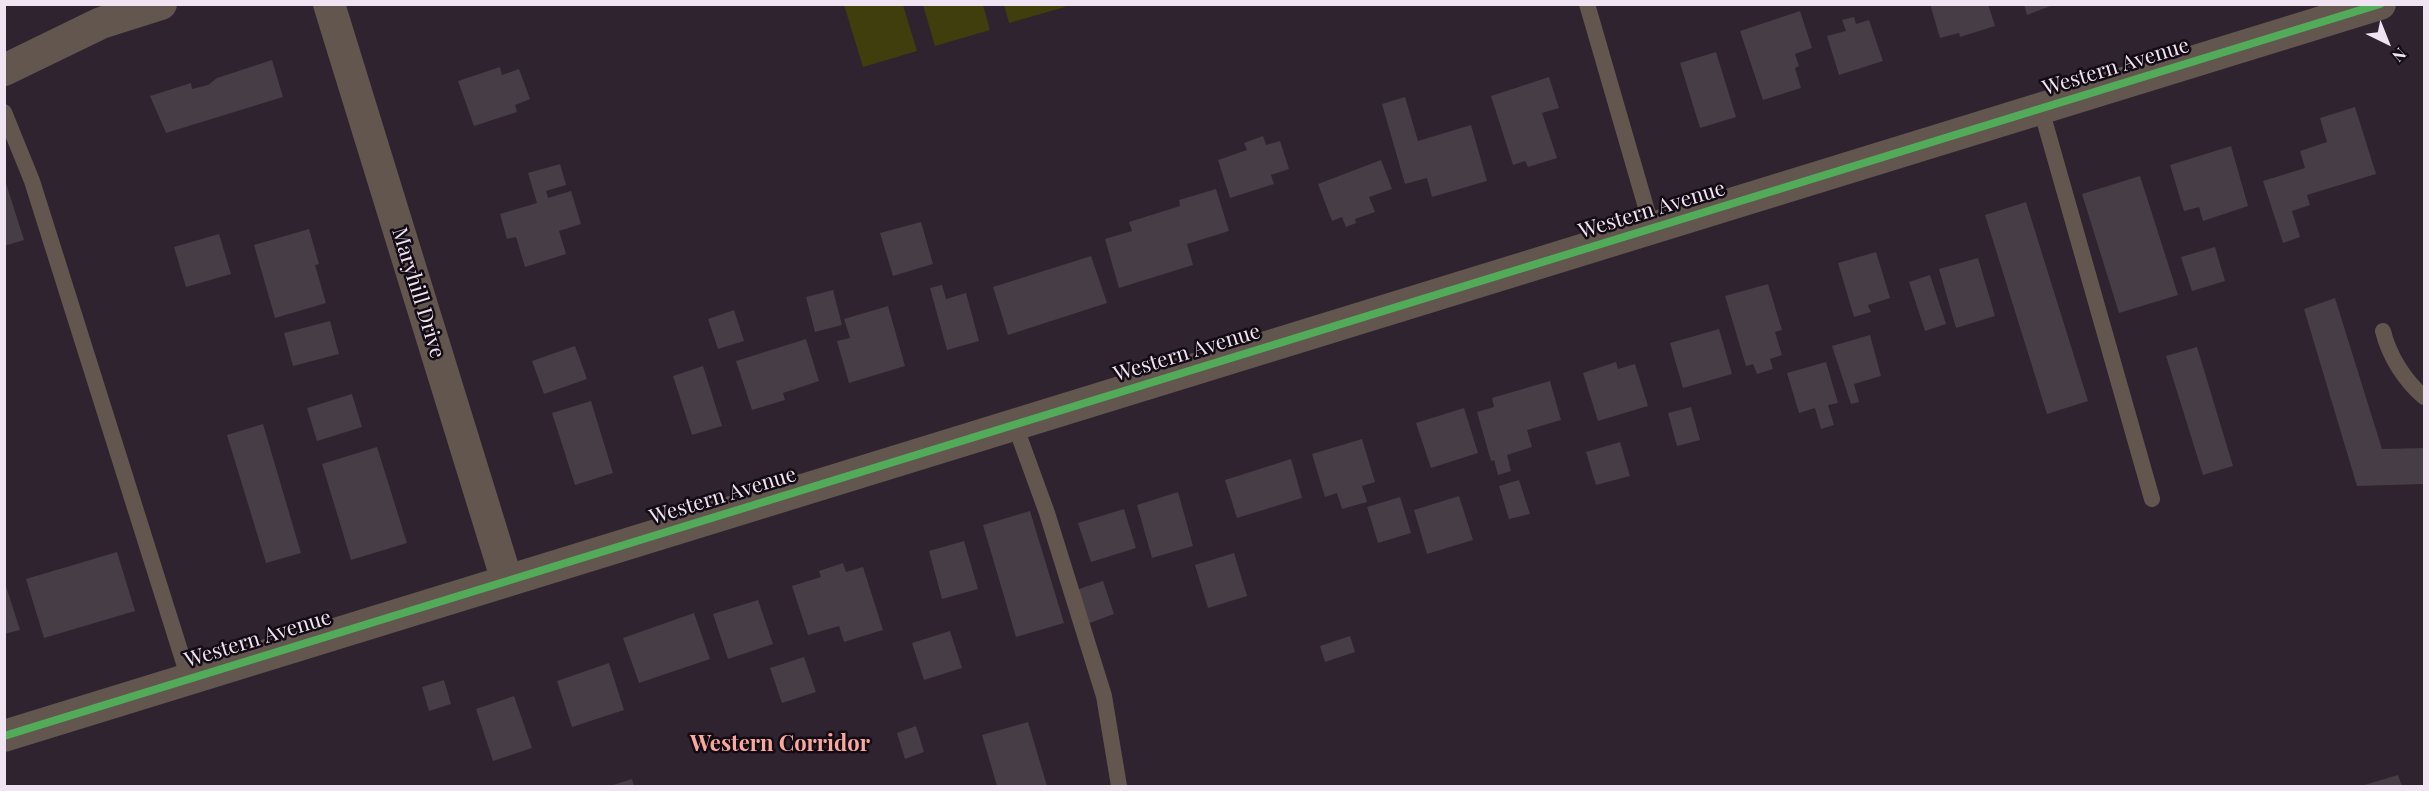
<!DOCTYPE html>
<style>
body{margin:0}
#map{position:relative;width:2429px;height:791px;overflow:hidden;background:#2e232f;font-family:"Playfair Display",serif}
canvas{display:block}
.frame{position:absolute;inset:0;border:6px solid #f0e3f2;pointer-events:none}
.north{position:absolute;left:2357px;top:12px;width:60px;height:60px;-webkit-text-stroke:4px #140c15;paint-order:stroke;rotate:137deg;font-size:16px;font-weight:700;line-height:24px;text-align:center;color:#f0e3f2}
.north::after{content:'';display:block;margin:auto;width:21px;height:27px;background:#f0e3f2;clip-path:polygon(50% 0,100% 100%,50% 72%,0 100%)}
</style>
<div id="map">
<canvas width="2429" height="791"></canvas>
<div class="frame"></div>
<div class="north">N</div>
</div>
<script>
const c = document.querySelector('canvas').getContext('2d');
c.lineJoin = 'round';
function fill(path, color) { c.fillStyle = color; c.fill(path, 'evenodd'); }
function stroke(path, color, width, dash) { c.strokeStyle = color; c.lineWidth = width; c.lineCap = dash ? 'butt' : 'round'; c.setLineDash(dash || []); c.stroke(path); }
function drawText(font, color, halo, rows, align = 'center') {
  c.font = font + ' "Playfair Display",serif'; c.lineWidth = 5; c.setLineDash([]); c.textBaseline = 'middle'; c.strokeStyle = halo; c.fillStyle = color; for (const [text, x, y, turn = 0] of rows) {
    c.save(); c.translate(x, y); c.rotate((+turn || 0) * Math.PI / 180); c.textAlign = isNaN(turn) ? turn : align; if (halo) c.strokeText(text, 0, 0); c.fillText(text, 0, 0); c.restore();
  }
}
const green = new Path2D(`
 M1064,4L1065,7L1009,23L1004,5Z
 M844,5H903L917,51L863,67Z
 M923,5H983L990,30L935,46Z`);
const building = new Path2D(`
 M1930,4H1988L1995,26L1960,37L1959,33L1940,38Z
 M2024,4H2053V5L2027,15Z
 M1800,11L1812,48L1795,54L1799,66L1795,68L1801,88L1763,100L1740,31Z
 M1854,17L1856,24L1869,20L1883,61L1839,75L1827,36L1846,31L1842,20Z
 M1716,52L1736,117L1700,128L1680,63Z
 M272,60L283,97L166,133L150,96L191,83L192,89L208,85L217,78Z
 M500,67L502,75L519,69L530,99L515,105L517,112L474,126L458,81Z
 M1549,77L1559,108L1542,113L1557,158L1528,167L1525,161L1513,165L1491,96Z
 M1405,97L1418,141L1471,125L1487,181L1432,197L1427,178L1405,184L1382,104Z
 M2355,107L2376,174L2307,195L2310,205L2292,211L2300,237L2283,243L2263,181L2305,168L2300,151L2327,142L2320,118Z
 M1263,136L1266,145L1280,141L1289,169L1271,175L1274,184L1230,198L1218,160L1247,150L1244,143Z
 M2231,146L2248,206L2203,221L2199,207L2184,211L2170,165Z
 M1381,160L1392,189L1369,197L1375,212L1355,219L1356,223L1346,227L1342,217L1332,221L1318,184Z
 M560,164L566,185L546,191L548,198L571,191L581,224L559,231L566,254L525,267L516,237L507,239L500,214L537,203L528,173Z
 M2140,176L2178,295L2119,313L2082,194Z
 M4,177L24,240L4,246Z
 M1216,189L1229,231L1187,244L1193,265L1119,288L1105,239L1132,231L1129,222L1180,206L1179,200Z
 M2026,202L2088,401L2047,414L1985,215Z
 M921,222L933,264L893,276L880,233Z
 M309,229L319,264L315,265L326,303L275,318L254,245Z
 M219,234L231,274L186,287L174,247Z
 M2215,247L2225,281L2192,291L2181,257Z
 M1876,252L1890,298L1868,305L1871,312L1854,317L1838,263Z
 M1091,256L1107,303L1008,335L993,287Z
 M1978,258L1995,316L1956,328L1939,269Z
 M1930,275L1946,324L1925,331L1909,282Z
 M1768,284L1782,330L1775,332L1782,355L1770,359L1773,369L1757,374L1753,364L1746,366L1725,296Z
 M942,285L946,299L966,293L979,341L947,350L930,288Z
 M833,290L842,325L815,332L806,297Z
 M2335,298L2382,449L2424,448V484L2357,486L2304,309Z
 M888,306L905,366L849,383L837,341L850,338L844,319Z
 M734,310L744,341L718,349L708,319Z
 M330,321L339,354L293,366L284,333Z
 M1719,329L1732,374L1683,388L1670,343Z
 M1870,335L1881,376L1854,384L1859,402L1851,404L1832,346Z
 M806,339L819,381L783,393L785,400L752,410L736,361Z
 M575,346L587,379L544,394L532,361Z
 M2197,347L2233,466L2203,475L2166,356Z
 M1616,362L1618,369L1635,364L1648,406L1598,421L1583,373Z
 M1826,362L1838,403L1828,405L1834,425L1821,429L1815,408L1799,413L1787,373Z
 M703,366L722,426L692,435L673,376Z
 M1550,381L1561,420L1527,430L1532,447L1507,455L1511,471L1498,475L1494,460L1491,461L1477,412L1494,407L1492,398Z
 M352,394L362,427L317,441L307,408Z
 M591,401L613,473L575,485L552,413Z
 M1691,407L1700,440L1677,446L1668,413Z
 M1464,408L1478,453L1431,468L1416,423Z
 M263,424L301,553L266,563L227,435Z
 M1362,439L1375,482L1362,486L1367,502L1342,509L1337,493L1325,497L1312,454Z
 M1620,442L1630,476L1596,485L1586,452Z
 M377,447L407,543L351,560L322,464Z
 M1291,459L1302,498L1237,518L1225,480Z
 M1519,480L1530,514L1509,519L1499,486Z
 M1178,492L1193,546L1152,558L1137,505Z
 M1459,496L1473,540L1427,554L1414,510Z
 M1400,497L1411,533L1378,543L1367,507Z
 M1124,509L1136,548L1091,562L1078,523Z
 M1030,511L1064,623L1016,637L983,525Z
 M964,541L978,589L942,599L929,551Z
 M117,552L135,611L44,638L26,579Z
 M1234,553L1247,596L1208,608L1195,565Z
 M843,563L846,572L863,567L883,630L844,642L839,626L808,635L792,586L821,577L819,571Z
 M4,580L20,630L4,634Z
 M1103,581L1114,614L1087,624L1076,590Z
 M758,600L773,644L728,659L713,614Z
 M694,613L710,659L639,683L623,638Z
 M950,631L962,668L924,680L912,643Z
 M1350,636L1355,652L1325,662L1320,646Z
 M804,657L816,692L782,703L770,668Z
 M609,663L624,710L572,727L557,681Z
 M444,680L451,704L429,711L422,687Z
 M514,696L532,748L493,761L476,709Z
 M1028,722L1047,786H997L982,735Z
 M916,726L924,752L905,759L897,733Z
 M2398,775L2402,786H2361Z
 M632,779L634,786H610Z`);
const lane = new Path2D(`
 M1587,4L1652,228
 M2041,109L2152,499
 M4,112L32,181L189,679
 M2383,331C2389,356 2405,381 2424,397
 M1015,425L1047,513L1104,696L1119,786`);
const street = new Path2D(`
 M329,4L507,581
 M4,70L101,23L161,4
 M4,736L2380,4`);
const cycleway = new Path2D(`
 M4,736L2380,4`);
const streetNames = [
 ["Western Avenue",2116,67,-17],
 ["Western Avenue",1652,210,-17],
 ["Maryhill Drive",418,293,73],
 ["Western Avenue",1187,353,-17],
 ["Western Avenue",723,496,-17],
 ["Western Avenue",258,639,-17]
];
const neighbourhoodNames = [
 ["Western Corridor",780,744]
];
fill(green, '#3f3e0c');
fill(building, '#463d47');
stroke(lane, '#62564f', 16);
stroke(street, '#62564f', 32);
stroke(cycleway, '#51ab58', 8);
drawText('21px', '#f0e3f2', '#140c15', streetNames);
drawText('bold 22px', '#faa79e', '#140c15', neighbourhoodNames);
</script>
